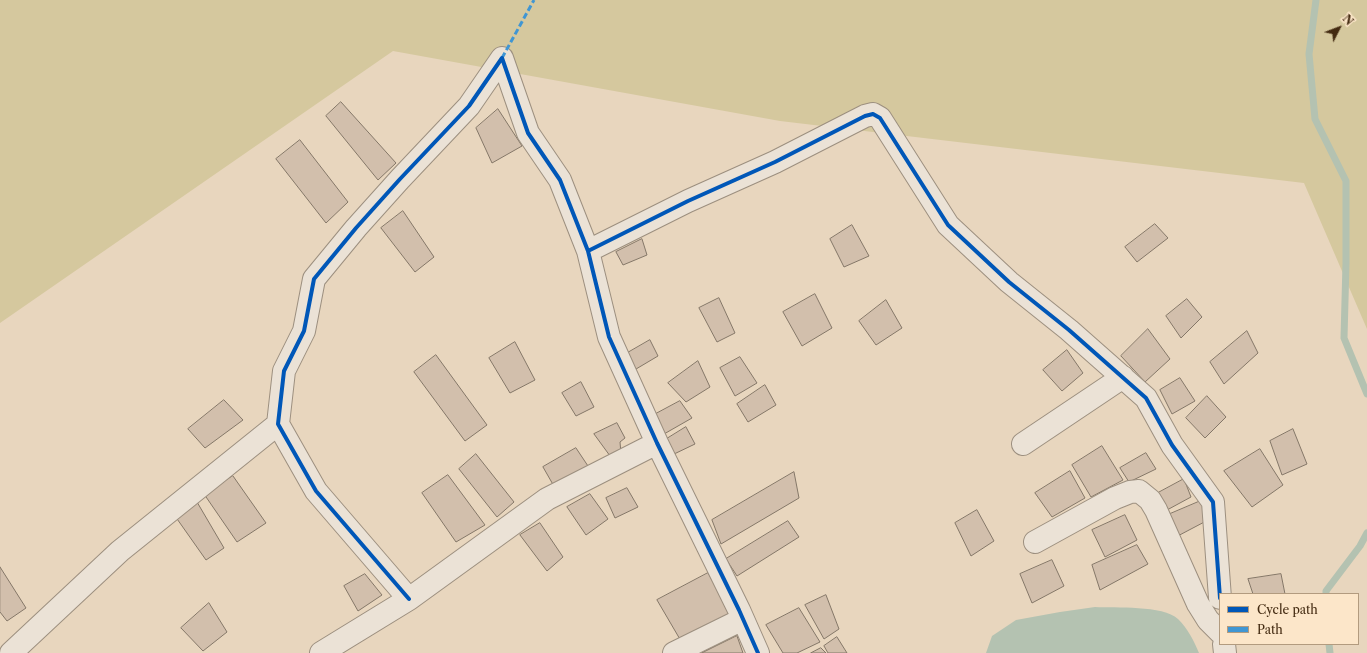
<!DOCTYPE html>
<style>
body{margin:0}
#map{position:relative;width:1367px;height:653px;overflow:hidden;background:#e8d6be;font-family:"Libre Caslon Text",serif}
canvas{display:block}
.legend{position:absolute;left:1219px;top:593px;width:140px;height:52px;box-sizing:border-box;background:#fce6c9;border:1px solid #b29b7f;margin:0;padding:5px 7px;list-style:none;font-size:12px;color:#432a11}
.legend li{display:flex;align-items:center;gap:8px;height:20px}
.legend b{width:20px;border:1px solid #b29b7f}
.north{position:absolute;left:1319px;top:8px;width:40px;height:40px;-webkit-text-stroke:3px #fce6c9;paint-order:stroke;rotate:48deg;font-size:11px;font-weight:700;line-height:16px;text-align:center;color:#432a11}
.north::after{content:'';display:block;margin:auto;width:14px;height:18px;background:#432a11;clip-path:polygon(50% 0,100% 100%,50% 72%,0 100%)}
</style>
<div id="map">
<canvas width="1367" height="653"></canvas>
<ul class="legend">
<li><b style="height:5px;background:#0057b8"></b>Cycle path</li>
<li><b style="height:5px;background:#4096d3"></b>Path</li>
</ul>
<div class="north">N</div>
</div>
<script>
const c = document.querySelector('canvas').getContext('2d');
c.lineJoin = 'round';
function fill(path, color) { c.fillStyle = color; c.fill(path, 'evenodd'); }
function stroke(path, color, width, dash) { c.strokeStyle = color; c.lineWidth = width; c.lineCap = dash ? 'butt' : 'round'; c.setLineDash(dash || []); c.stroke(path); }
const green = new Path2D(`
 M0,0H1367V329L1304,183L780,121L393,51L0,323Z`);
const water = new Path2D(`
 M1095,607C1115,608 1163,605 1178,619C1188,629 1194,641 1199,653H986L992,636L1016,620L1060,612Z`);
const stream = new Path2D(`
 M1316,0L1309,54L1315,119L1346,181V263L1344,338L1367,394
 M1326,594V591L1360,546L1367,533
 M1329,644L1330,653`);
const building = new Path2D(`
 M341,102L396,163L378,180L326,116Z
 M498,109L522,146L492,163L476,128Z
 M300,140L348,202L326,223L276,159Z
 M403,211L434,257L415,272L381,228Z
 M1155,224L1168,238L1137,262L1125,247Z
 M852,225L869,256L844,267L830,239Z
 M642,239L647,255L623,265L616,252Z
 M815,294L832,328L802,346L783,312Z
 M719,298L735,333L717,342L699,308Z
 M1187,299L1202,317L1181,338L1166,316Z
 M886,300L902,328L876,345L859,321Z
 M1148,329L1170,359L1145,382L1121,356Z
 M1247,331L1258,353L1224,384L1210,362Z
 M650,340L658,356L631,372L624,355Z
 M515,342L535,380L510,393L489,358Z
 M1067,350L1083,373L1062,391L1043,370Z
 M436,355L487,425L465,441L414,372Z
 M740,357L757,383L735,396L720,368Z
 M698,361L710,387L686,402L668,383Z
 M1180,378L1195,401L1172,414L1160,390Z
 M581,382L594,407L576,416L562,393Z
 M765,385L776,405L748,422L737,404Z
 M1207,396L1226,417L1205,438L1186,418Z
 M224,400L243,420L205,448L188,429Z
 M680,401L692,418L664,434L652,416Z
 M617,423L625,438L620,442L621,454L613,460L594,434Z
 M686,427L695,444L672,455L665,440Z
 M1293,429L1307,464L1282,475L1270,441Z
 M1102,446L1123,480L1091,497L1072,465Z
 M576,448L590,469L555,488L543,467Z
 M1260,449L1283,485L1252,507L1224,471Z
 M1146,453L1156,469L1129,482L1120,468Z
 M476,454L514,502L497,517L459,469Z
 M1070,471L1085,498L1052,517L1035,493Z
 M794,472L799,498L721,544L712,520Z
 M448,475L485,525L456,542L422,493Z
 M233,476L266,523L237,542L204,494Z
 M1184,479L1191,497L1167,510L1158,493Z
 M627,488L638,507L615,518L606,498Z
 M590,494L608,519L586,535L567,507Z
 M1203,500L1210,519L1172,539L1163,517Z
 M197,502L224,548L206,560L175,516Z
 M977,510L994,541L971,556L955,523Z
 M1125,515L1137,540L1105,557L1092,530Z
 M788,521L799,537L737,576L726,559Z
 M540,523L563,557L547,571L520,535Z
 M1137,545L1148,564L1100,590L1092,565Z
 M1052,560L1064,586L1032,603L1020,574Z
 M0,567L26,608L7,621L0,612Z
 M708,573L732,614L681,641L657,600Z
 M365,574L382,595L358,611L344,586Z
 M1281,574L1285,594H1253L1248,579Z
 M826,595L839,629L824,639L805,605Z
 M209,603L227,632L203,651L181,628Z
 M799,608L820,642L797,653H783L766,625Z
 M737,636L743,653H702Z
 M837,637L847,653H828L824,646Z
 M821,648L826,653H811Z`);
const street = new Path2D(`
 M588,251L688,201L775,162L865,116L873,114L880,118L948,225L1009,282L1069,330L1146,398L1172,445L1213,502L1220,598
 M1023,444L1123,377
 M1035,542L1115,498L1130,492L1139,491L1150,500L1156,510L1198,604L1208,620L1220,632
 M409,599L316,491L278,424L284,371L304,331L314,279L356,228L400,179L469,106L502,58L528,133L560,180L588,251L609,337L657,443L739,610L758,653
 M1224,644L1225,653
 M11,653L120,551L278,424
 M321,653L409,599L547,499L657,443
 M674,653L743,619`);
const quiet = new Path2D(`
 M502,58L534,0`);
const cycleway = new Path2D(`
 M588,251L688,201L775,162L865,116L873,114L880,118L948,225L1009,282L1069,330L1146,398L1172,445L1213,502L1220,598
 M409,599L316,491L278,424L284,371L304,331L314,279L356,228L400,179L469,106L502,58L528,133L560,180L588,251L609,337L657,443L739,610L758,653`);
fill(green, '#d5c89e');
fill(water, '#b4c2b1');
stroke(stream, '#b4c2b1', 7);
fill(building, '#d2bfac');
stroke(building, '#847768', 1);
stroke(street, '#9c8f7f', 24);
stroke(street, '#ebe2d6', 22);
stroke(quiet, '#4096d3', 3, [6, 3]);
stroke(cycleway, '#0057b8', 4);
</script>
